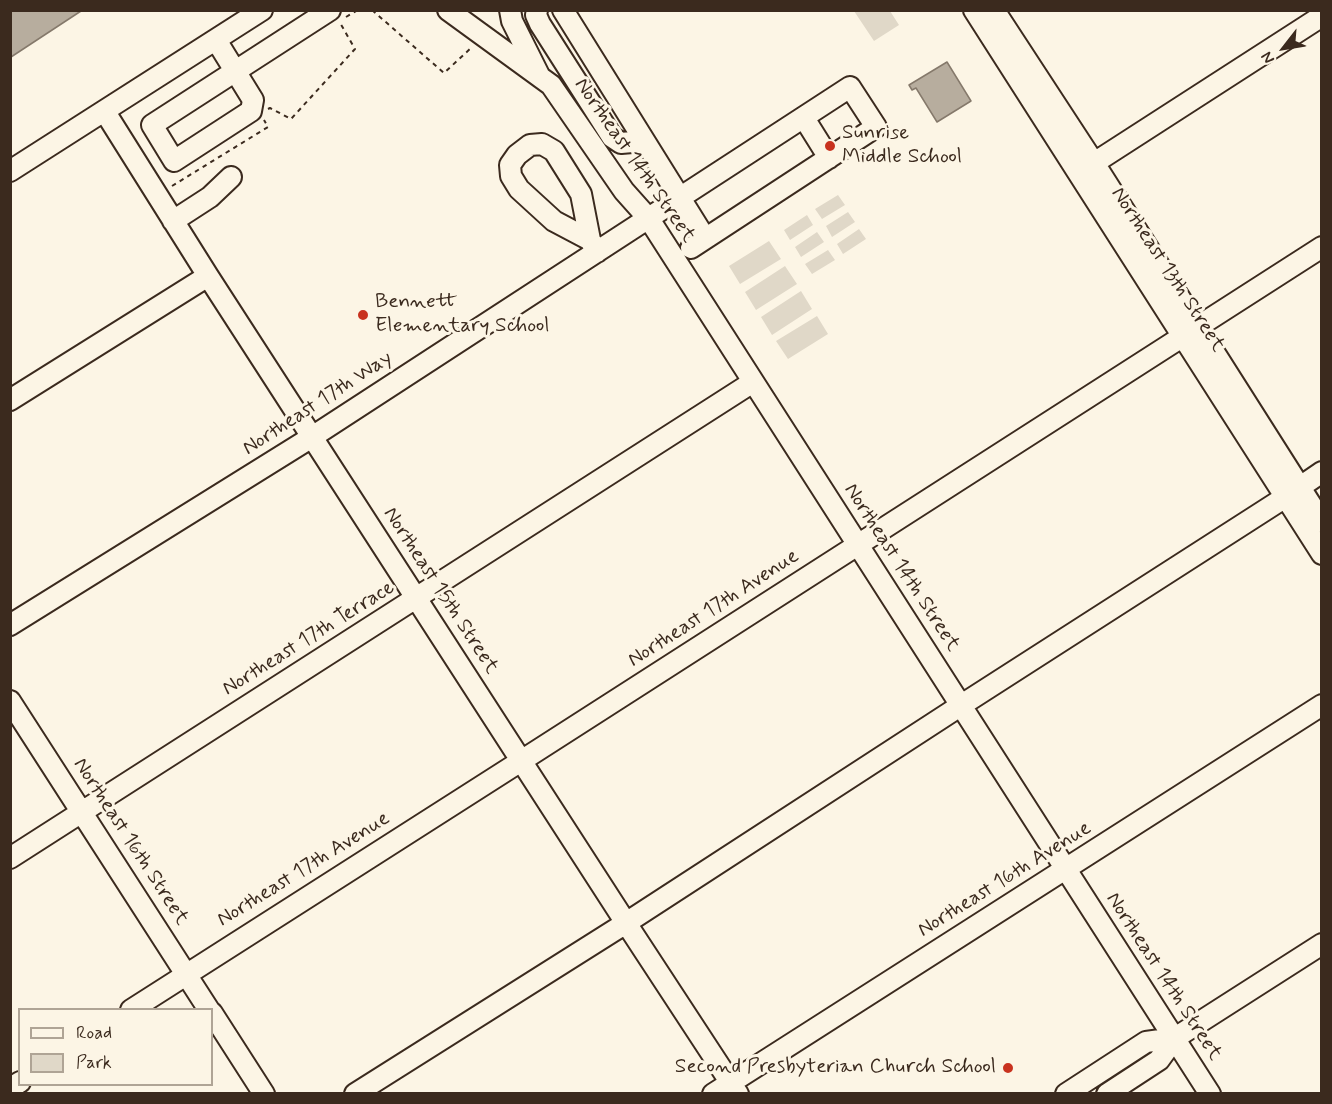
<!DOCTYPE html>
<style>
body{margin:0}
#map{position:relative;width:1332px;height:1104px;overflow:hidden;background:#fcf5e5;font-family:Mynerve,sans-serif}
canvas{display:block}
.frame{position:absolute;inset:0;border:12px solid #3b2a1e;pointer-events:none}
.legend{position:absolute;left:18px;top:1008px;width:195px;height:78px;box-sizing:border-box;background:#fcf5e5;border:2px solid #afa495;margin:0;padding:8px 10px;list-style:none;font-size:18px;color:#3b2a1e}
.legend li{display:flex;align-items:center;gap:12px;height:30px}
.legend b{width:30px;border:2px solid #afa495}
.north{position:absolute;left:1254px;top:18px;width:60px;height:60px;-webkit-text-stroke:4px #fcf5e5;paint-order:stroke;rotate:239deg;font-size:16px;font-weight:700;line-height:24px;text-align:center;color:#3b2a1e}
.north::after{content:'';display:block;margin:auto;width:21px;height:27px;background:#3b2a1e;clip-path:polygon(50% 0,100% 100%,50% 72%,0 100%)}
</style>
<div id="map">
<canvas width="1332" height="1104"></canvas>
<div class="frame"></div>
<ul class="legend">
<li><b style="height:8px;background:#fcf5e5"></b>Road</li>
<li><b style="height:16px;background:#e0d8c8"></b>Park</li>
</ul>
<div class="north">N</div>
</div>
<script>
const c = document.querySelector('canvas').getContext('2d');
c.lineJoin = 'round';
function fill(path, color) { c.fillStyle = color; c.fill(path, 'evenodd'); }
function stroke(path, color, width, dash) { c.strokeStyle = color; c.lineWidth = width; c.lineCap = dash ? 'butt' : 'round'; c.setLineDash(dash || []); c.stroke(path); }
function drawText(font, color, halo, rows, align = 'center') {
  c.font = font + ' Mynerve,sans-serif'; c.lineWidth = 6; c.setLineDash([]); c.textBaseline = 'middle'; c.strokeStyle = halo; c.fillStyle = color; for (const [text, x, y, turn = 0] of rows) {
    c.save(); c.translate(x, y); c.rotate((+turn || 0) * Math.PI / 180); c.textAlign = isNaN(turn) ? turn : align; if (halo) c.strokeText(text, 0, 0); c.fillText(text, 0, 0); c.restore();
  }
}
const green = new Path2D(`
 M854,11H890L899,25L874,41Z
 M838,195L845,205L822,219L815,209Z
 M848,212L855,222L832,237L826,226Z
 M807,215L813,225L790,240L784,230Z
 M859,229L866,239L843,254L837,244Z
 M817,232L824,242L801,257L795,247Z
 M769,241L781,259L740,284L729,266Z
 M828,250L835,260L812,274L805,264Z
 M785,266L797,284L756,310L745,292Z
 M801,291L812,309L772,335L761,317Z
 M817,316L828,334L788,359L776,341Z`);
const water = new Path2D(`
 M11,10H81V11L11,57Z
 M947,62L971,101L937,122L916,88L912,90L909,85Z`);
const path = new Path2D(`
 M372,10L444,73L471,48
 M346,17L358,10
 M268,109L270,108L291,119L355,49L339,21
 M172,186L268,127L264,120`);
const minor = new Path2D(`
 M448,10L551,85L624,191L649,219L1210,1094
 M510,10L512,21L539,75
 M537,10L536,15L540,24L612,137L621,143L644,141
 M563,10L705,238
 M974,10L1322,554
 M994,10L1094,163L1322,522
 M216,40L253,100L251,111L174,161L152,125L330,10
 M105,112L208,276L626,923L738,1094
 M804,118L829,158
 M1094,163L1322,16
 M10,171L262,10
 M173,221L210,197L231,177
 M590,240L581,194L554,151L542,144L530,145L517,155L510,165L511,176L519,189L554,221L590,240L597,252
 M10,400L208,276
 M10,625L312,437L850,87L876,127L691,248
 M10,701L209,1010
 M10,858L753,382
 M131,1010L521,761L1322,247
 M212,1013L264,1094
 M10,1088L20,1082
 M355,1094L626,923L960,706L1284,498L1322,472
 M713,1094L1322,705
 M1066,1094L1146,1042L1175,1038
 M1107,1094L1159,1060L1175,1038L1322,944`);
const markers = [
 [830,146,6,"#c8321e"],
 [363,315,6,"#c8321e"],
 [1008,1068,6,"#c8321e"]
];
const poiNames = [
 ["Sunrise",842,134],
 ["Middle School",842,158],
 ["Bennett",375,303],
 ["Elementary School",375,327],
 ["Second Presbyterian Church School",996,1068,"right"]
];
const streetNames = [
 ["Northeast 14th Street",634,161,55],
 ["Northeast 13th Street",1167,270,57],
 ["Northeast 17th Way",318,404,-33],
 ["Northeast 14th Street",901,568,57],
 ["Northeast 15th Street",440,591,57],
 ["Northeast 17th Avenue",714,609,-33],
 ["Northeast 17th Terrace",309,639,-32],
 ["Northeast 16th Street",130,842,57],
 ["Northeast 17th Avenue",304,870,-32],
 ["Northeast 16th Avenue",1005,880,-32],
 ["Northeast 14th Street",1163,977,57]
];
fill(green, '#e0d8c8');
fill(water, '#b7ad9e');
stroke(water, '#85796b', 1.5);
stroke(minor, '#3b2a1e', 24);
stroke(path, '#3b2a1e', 2, [4.5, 4.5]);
stroke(minor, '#fcf5e5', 20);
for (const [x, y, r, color] of markers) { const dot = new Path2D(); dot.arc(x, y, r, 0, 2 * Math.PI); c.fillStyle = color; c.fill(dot); stroke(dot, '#fcf5e5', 2); }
drawText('21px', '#3b2a1e', '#fcf5e5', poiNames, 'left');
drawText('21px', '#3b2a1e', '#fcf5e5', streetNames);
</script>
